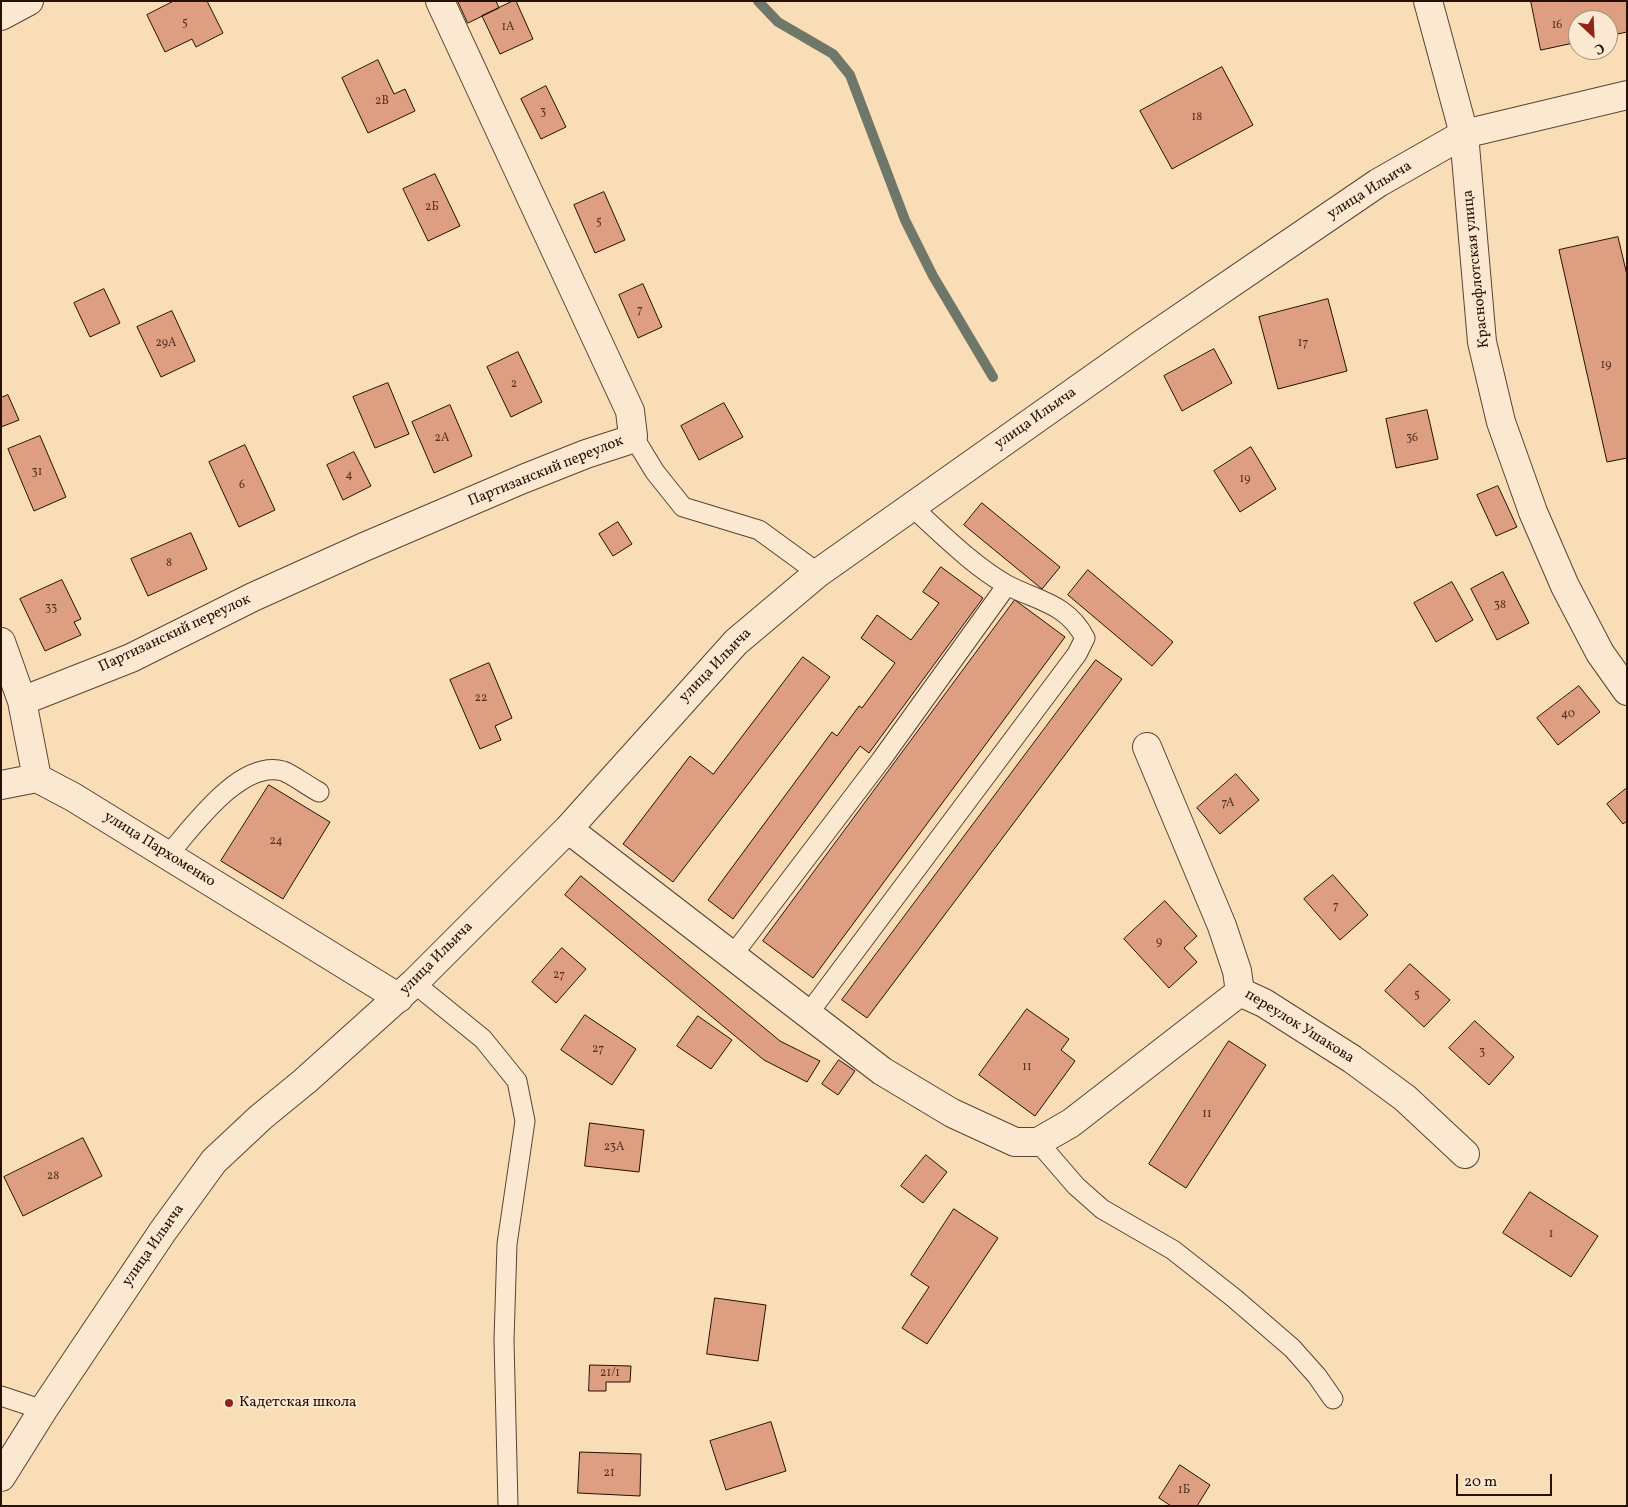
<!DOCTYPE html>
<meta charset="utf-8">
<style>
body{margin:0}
#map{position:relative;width:1628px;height:1507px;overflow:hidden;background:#f8ddb6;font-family:Vollkorn,serif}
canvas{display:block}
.frame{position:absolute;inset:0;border:2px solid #260f05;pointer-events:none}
.north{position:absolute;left:1568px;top:10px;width:50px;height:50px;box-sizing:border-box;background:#fae9d0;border:1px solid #a5927f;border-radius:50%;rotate:155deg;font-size:14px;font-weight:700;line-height:20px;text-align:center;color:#260f05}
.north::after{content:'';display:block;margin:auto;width:18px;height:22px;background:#8f2418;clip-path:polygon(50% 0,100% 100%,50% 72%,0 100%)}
.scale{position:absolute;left:1456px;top:1474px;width:96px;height:22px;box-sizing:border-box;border:2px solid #260f05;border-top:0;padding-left:6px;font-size:15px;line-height:18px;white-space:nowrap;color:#260f05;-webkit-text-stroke:4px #fae9d0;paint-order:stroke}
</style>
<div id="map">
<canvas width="1628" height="1507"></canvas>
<div class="frame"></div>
<div class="north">С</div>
<div class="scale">20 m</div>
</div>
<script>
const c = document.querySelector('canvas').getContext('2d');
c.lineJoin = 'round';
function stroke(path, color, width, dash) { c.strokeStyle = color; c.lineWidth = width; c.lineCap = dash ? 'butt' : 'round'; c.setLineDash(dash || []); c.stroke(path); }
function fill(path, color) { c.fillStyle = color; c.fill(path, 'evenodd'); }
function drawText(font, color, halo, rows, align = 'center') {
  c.font = font + ' Vollkorn,serif'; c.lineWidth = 4; c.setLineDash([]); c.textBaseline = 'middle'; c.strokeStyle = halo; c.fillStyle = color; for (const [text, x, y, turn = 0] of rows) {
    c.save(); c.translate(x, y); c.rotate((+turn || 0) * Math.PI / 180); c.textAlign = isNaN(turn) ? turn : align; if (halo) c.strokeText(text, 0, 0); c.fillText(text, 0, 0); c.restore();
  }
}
const stream = new Path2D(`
 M758,1L778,22L833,54L850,75L905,220L933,276L993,377`);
const building = new Path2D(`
 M174,1H207L223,33L196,47L192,39L165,52L147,15Z
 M458,1H496L499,8L468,23Z
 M513,1H516L533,39L500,54L482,16Z
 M1531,1H1627V32L1608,36V20H1578V42L1541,50Z
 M378,60L394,94L405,89L415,111L368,133L342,78Z
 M1222,67L1253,125L1172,169L1140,111Z
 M546,86L566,127L541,139L521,99Z
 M435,174L460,226L428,241L403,189Z
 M604,192L625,240L595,253L574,205Z
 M1618,237L1627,275V458L1607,462L1559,250Z
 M643,284L662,327L638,338L619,295Z
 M104,289L120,323L90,337L74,303Z
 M1328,299L1347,371L1278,389L1259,317Z
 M172,311L195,361L161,377L137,327Z
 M1214,349L1232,383L1182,411L1164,376Z
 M518,352L542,402L511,417L487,367Z
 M388,383L409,434L375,448L353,397Z
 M8,395L19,420L1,427V398Z
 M724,403L743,437L699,460L681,426Z
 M450,405L472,456L434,473L412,422Z
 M1427,410L1438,459L1396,468L1386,419Z
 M40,436L66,497L34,511L8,449Z
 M245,445L275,510L239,527L209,462Z
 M1251,447L1276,489L1240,512L1214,471Z
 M354,452L371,486L343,500L327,465Z
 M1498,486L1517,527L1496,536L1477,495Z
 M982,503L1060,567L1042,589L964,525Z
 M618,522L632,544L613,556L599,534Z
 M191,533L207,569L148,596L131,559Z
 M941,567L983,598L869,753L860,746L733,919L708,900L832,732L837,736L859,706L862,708L895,663L861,638L877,615L911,640L939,603L923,592Z
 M1088,570L1173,642L1152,666L1068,595Z
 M1503,572L1529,623L1497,640L1471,589Z
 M62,580L81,619L74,622L81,635L45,651L20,599Z
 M1452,582L1473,620L1436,642L1414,603Z
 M1015,600L1065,637L813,978L763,941Z
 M803,657L830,677L673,882L623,844L690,756L713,774Z
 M1096,660L1122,679L867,1018L842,1000Z
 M489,663L512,718L495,726L501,740L480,749L450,680Z
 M1579,686L1600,712L1558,745L1537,718Z
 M1236,774L1259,800L1220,834L1197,808Z
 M269,785L330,822L283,899L221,861Z
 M1627,788V821L1623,824L1607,804Z
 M1333,875L1368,915L1340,940L1304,899Z
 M581,876L780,1041L820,1061L807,1082L764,1060L565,895Z
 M1165,901L1197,936L1184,948L1197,962L1169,988L1124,939Z
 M562,948L586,969L556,1003L532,982Z
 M1410,964L1450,1000L1424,1027L1385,991Z
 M1027,1009L1069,1039L1061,1050L1075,1061L1035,1116L979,1075Z
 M585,1015L636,1049L612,1085L561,1050Z
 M698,1016L732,1040L711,1069L677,1046Z
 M1475,1021L1514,1057L1489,1085L1449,1048Z
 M1229,1041L1266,1065L1186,1188L1149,1164Z
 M839,1060L855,1071L838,1095L822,1084Z
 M590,1123L644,1130L639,1172L585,1166Z
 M83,1138L102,1176L23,1216L4,1177Z
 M926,1155L947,1172L923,1203L901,1186Z
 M1530,1192L1598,1236L1571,1277L1503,1233Z
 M954,1209L998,1238L927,1344L902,1328L929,1287L911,1275Z
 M715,1298L766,1305L758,1361L707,1354Z
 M590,1365L631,1366L630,1382H606V1391H589Z
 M771,1422L786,1471L726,1490L710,1441Z
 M580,1452L641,1454L640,1496L578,1493Z
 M1180,1465L1210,1485L1197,1506H1171L1159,1498Z`);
const lane = new Path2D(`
 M633,436L655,472L683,507L759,530L818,573
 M168,855C192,828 240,759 283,771C292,774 309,787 319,792
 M732,956L881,760L1007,585
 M414,983L483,1039L517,1081L525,1121L507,1244L504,1340L508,1506
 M808,1014L1077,654L1085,638C1067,603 1037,601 1007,585C972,565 942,534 912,507
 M1038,1142L1076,1186L1102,1209L1173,1250L1234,1298L1292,1348L1317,1376L1333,1399
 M1,1396L43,1410`);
const street = new Path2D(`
 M1428,1L1464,134L1482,342L1501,422L1533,512L1565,586L1600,653L1627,691
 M1,16L29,1
 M1,642L22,701L37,778L73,797L399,998
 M22,701L131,658L253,597L364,547L523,479L586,454L626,441L633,436L630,411L440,1
 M1147,747L1222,926L1237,971L1240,992L1264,1003L1352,1059L1405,1098L1465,1154
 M1,785L37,778
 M568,829L882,1071L952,1113L1015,1142H1038L1071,1123L1240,992
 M1,1477L43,1410L163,1231L214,1161L261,1117L305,1081L414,983L568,829L736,642L818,573L1142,344L1378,183L1464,134L1627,95`);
const markers = [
 [229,1403,5,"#8f2418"]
];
const numberNames = [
 ["5",185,24],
 ["16",1557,26],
 ["1А",508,28],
 ["2В",382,102],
 ["3",543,113],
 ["18",1197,118],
 ["2Б",432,208],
 ["5",599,223],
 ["7",640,311],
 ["29А",166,344],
 ["17",1303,344],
 ["19",1606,366],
 ["2",514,385],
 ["2А",442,439],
 ["36",1412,439],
 ["31",37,473],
 ["4",349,476],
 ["19",1245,480],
 ["6",242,486],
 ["8",169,564],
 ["38",1500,606],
 ["33",51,609],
 ["22",481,699],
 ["40",1568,715],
 ["7А",1228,804],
 ["24",276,842],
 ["7",1336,907],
 ["9",1159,943],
 ["27",559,976],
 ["5",1417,996],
 ["27",598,1050],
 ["3",1482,1053],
 ["11",1027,1068],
 ["11",1207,1115],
 ["23А",614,1148],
 ["28",53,1177],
 ["1",1551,1235],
 ["21/1",610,1374],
 ["21",609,1474],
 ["1Б",1184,1491]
];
const streetNames = [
 ["улица Ильича",1370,191,-32],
 ["Краснофлотская улица",1477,269,-96],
 ["улица Ильича",1036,419,-35],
 ["Партизанский переулок",546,472,-22],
 ["Партизанский переулок",175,634,-25],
 ["улица Ильича",716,666,-46],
 ["улица Пархоменко",159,850,32],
 ["улица Ильича",437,959,-45],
 ["переулок Ушакова",1299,1027,32],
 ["улица Ильича",154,1246,-55]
];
const poiNames = [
 ["Кадетская школа",239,1403]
];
stroke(stream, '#6e7769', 10);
fill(building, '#dd9e81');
stroke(building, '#260f05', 1);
stroke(lane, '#5a4231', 21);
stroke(street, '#5a4231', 30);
stroke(lane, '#fae9d0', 19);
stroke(street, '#fae9d0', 28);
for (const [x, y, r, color] of markers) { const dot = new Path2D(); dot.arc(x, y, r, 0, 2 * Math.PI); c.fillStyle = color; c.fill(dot); stroke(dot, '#fae9d0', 2); }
drawText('12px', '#543324', null, numberNames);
drawText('15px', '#260f05', '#fae9d0', streetNames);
drawText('15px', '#260f05', '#fae9d0', poiNames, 'left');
</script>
